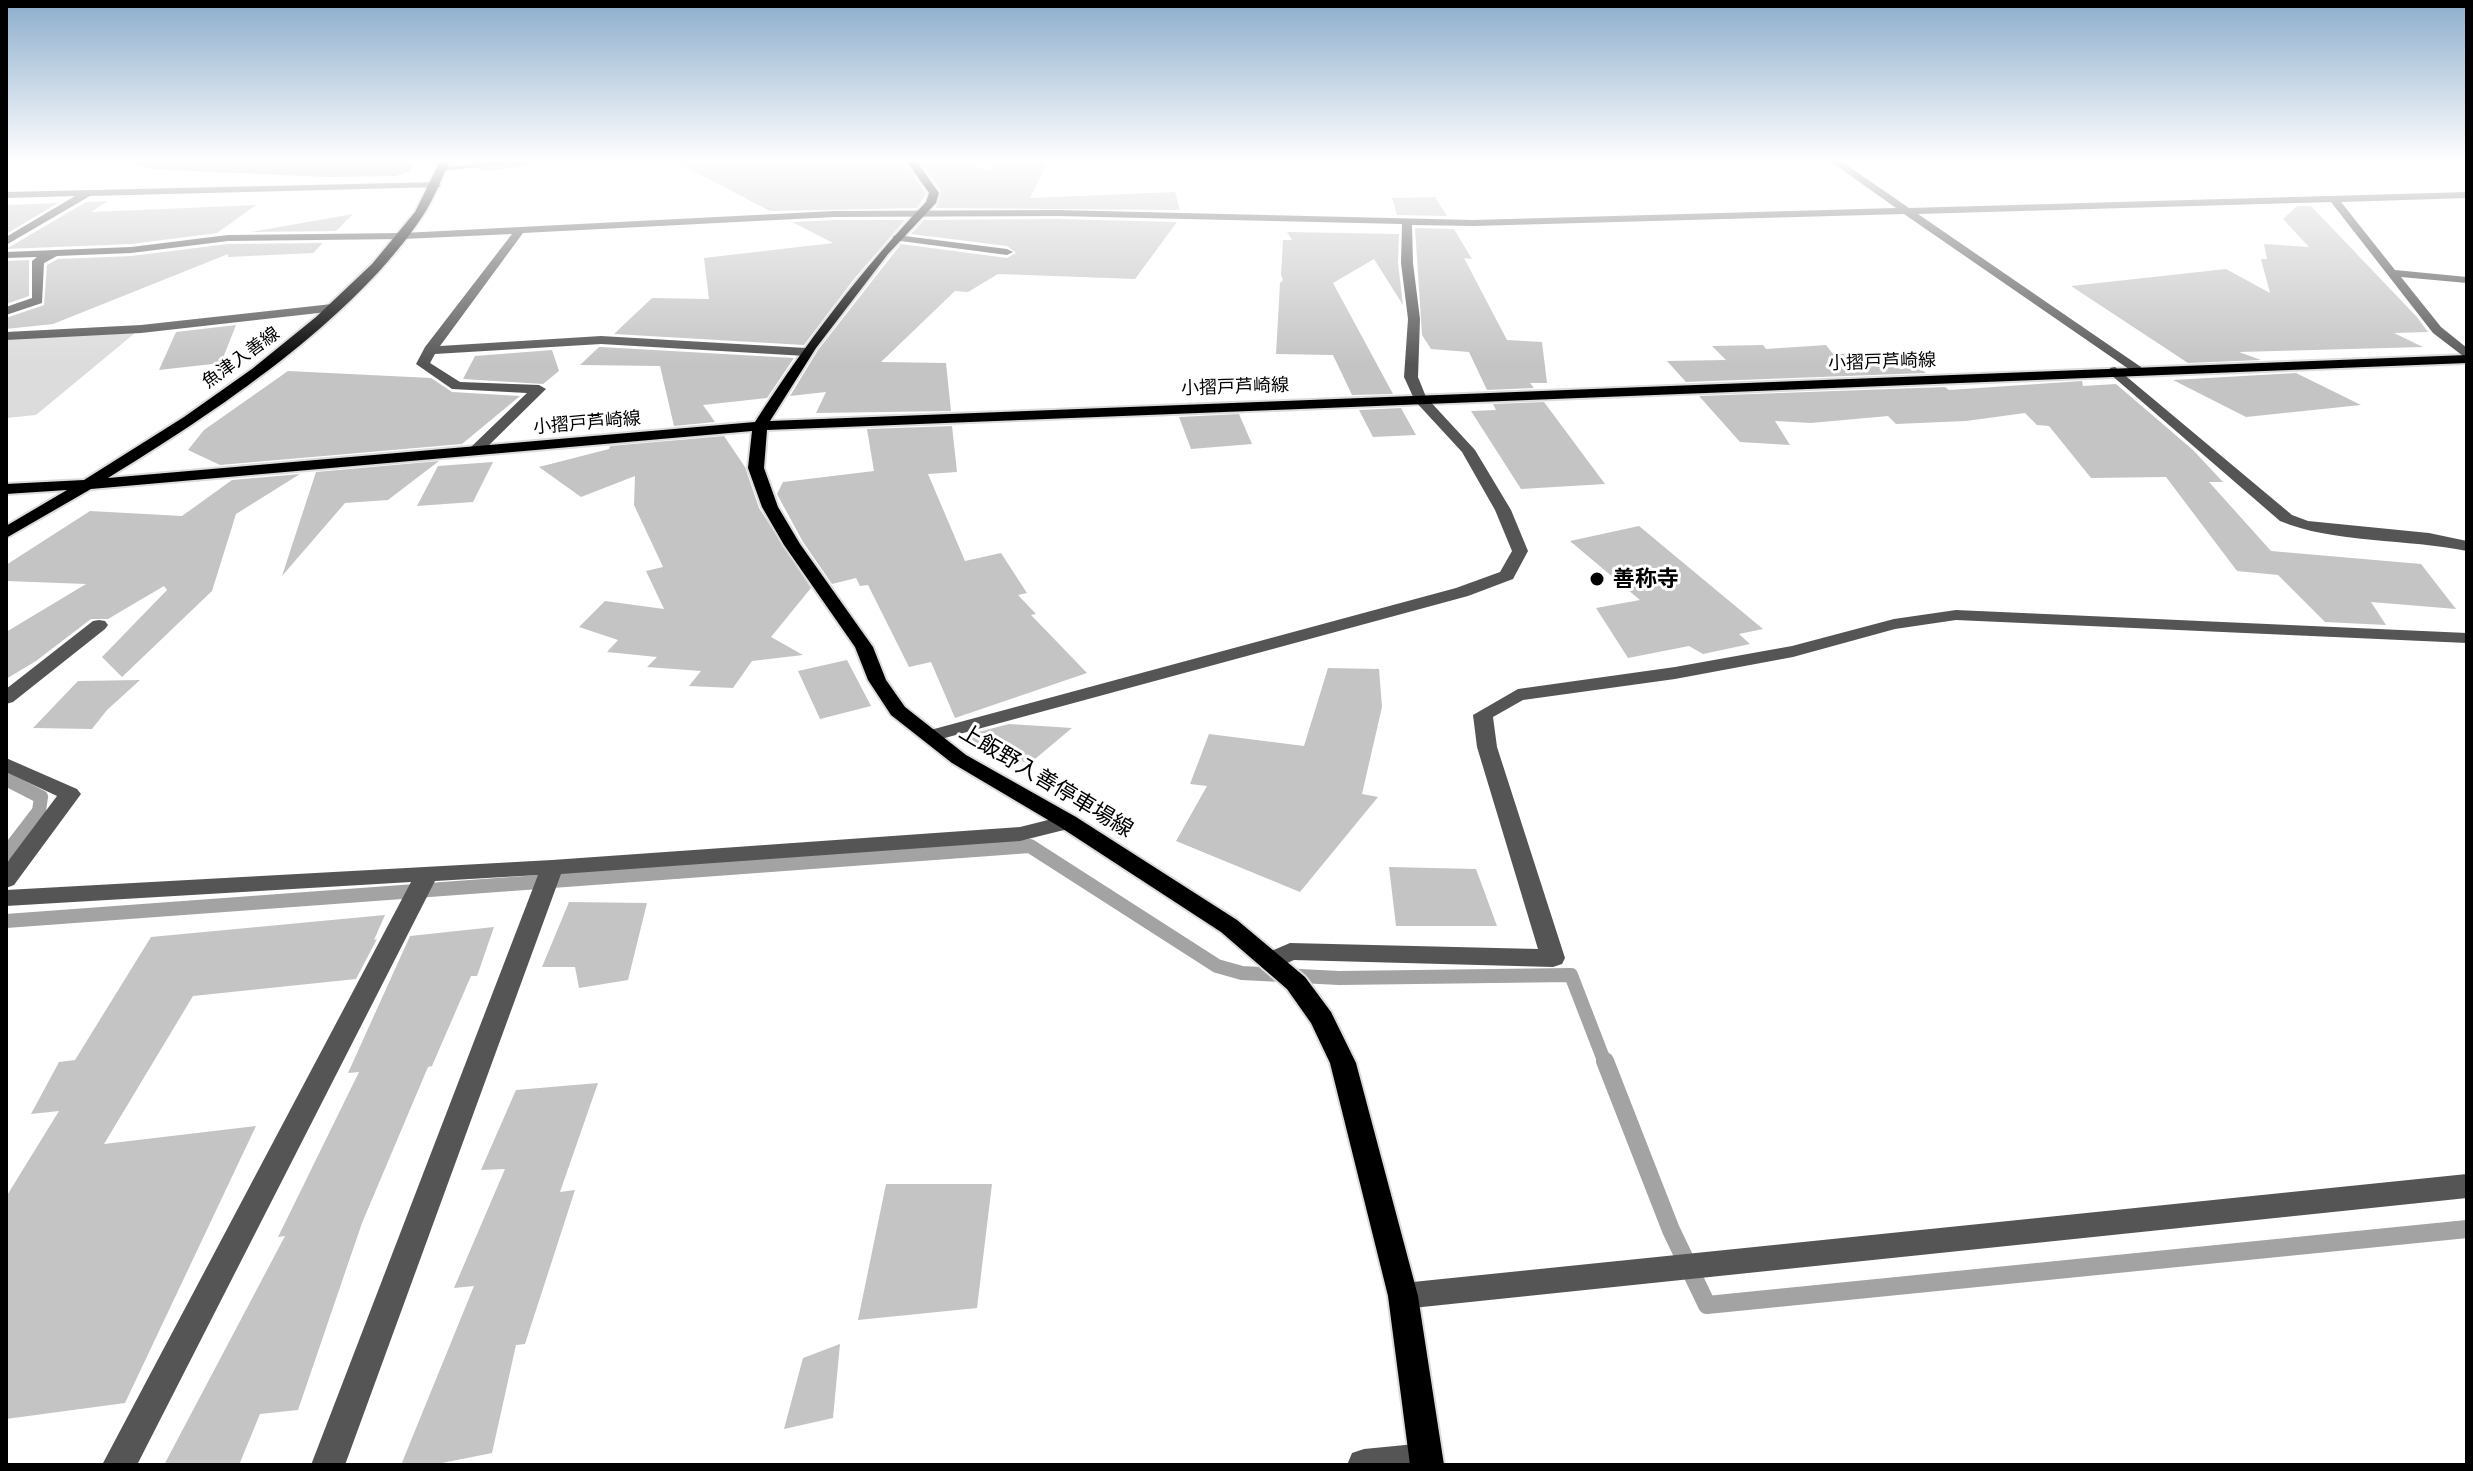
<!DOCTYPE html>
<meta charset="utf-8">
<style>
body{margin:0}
#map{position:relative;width:2473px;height:1471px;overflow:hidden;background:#fff;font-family:Raleway,sans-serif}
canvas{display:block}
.frame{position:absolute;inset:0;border:8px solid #000;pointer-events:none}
</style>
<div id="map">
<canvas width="2473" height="1471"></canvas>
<div class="frame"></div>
</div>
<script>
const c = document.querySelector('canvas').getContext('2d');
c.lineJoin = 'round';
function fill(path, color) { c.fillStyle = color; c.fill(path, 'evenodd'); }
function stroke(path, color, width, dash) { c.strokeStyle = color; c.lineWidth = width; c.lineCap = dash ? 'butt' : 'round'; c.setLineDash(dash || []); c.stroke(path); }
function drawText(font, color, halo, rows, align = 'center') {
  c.font = font + ' Raleway,"Noto Sans JP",sans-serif'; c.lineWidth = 6; c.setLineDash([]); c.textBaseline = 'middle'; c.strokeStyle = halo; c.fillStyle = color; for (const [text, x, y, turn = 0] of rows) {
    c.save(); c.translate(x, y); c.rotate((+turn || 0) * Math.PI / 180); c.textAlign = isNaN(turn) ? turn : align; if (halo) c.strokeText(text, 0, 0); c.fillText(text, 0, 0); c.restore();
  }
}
const green = new Path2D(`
 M135,333L36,415L6,418V339Z`);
const streamFar1 = new Path2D(`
 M6,779L41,797L39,811L6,854
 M6,921L1030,846L1217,966L1242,973L1339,978L1571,975L1605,1063`);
const stream = new Path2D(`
 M1605,1061L1671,1230L1707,1305L2467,1229`);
const river = new Path2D(`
 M133,159H409L414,165L408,172L396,176L327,177L150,169L138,166Z
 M471,159H530L525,166L487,171L475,168Z`);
const building = new Path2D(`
 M670,159H902L926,194L917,208L770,211Z
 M919,159H965L989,172L999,159L1048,162L1030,198L1175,192L1180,210L936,208L941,191Z
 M1435,197L1447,216L1397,215L1392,198Z
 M108,201L91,212L256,205L217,233L131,244L6,249L86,202Z
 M58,203L6,234V205Z
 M2297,206H2311L2416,316L2428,332L2394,333L2423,347L2239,352L2261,360L2188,363L2071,286L2226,269L2270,293L2261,259H2267L2264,244L2309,247L2283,219Z
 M353,214L336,231L251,232Z
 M1058,219L1177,222L1135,279L998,274L968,292L955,291L881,362L946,363L951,411L816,413L826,392L790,396L818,350L901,244L1007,258L1016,253L1007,246L911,234L924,220Z
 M834,220H905L854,279L804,345L614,334L652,298L709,299L704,258L833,243L792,222Z
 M1415,228L1454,229L1472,259L1464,258L1507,340L1542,342L1547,383H1530L1534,388L1487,390L1469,352L1431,349L1422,335Z
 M1287,232L1399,234L1398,263L1403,305L1374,259L1333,283L1393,394L1352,395L1333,355L1276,354L1280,283L1283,280L1281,275L1283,240H1292Z
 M323,243L313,253L228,257V254L53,324L6,329V318L44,305L47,265L58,259L131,256L228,244Z
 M29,260V296L6,304V261Z
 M236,325L221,363L159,370L176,332Z
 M1763,345L1766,349L1826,345L1833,354L1899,353L1926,373L1686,382L1667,361L1726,360L1712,346Z
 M599,347H601L794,358L767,398L703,405L715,422L674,426L660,366L580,365Z
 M552,350L559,371L543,384L463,379L475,356Z
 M288,371L431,378L452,392L520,396L462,444L220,465L188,450L204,430Z
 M2296,373L2361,405L2246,417L2173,380Z
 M2082,381L2083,386L2116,384L2193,450L2223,482H2209L2271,551L2421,564L2456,609L2371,602L2386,625L2325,622L2278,575L2237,571L2166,477L2091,478L2049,426L2037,425L2025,413L1966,421L1896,424L1888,416L1811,423L1775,421L1790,445L1740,442L1699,396L1945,387L1949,390Z
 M1544,402L1605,484L1521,489L1471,411L1496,410L1493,404Z
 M1401,408L1416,435L1373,437L1359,410Z
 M1239,414L1252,444L1191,449L1179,417Z
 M952,426L957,472L928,474L965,561L1001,553L1027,593L1018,595L1036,614L1031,615L1087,673L955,718L931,662L909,667L868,585L860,586L856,578L832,584L803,542L777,494L783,482L874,471L867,429Z
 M724,436L745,467L759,508L811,588L771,637L803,655L752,661L733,688L689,686L701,671L647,667L657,657L607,652L618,640L579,627L605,601L664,609L646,571L663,567L634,505L635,476L581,497L539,467L609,449L610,446Z
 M439,461L388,500L345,503L282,576L316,472Z
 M493,462L473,502L417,506L438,466Z
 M300,474L236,514L212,591L122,677L102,657L167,590L164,586L108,619H91L36,661L6,679V632L86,584L6,581V565L90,511L182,516L232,480Z
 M1639,526L1763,629L1739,634L1750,644L1703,654L1689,646L1628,658L1596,608L1640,600L1570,541Z
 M847,660L871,706L820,719L798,671Z
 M1328,668L1379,669L1382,707L1362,794L1378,797L1300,892L1176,841L1207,786L1190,784L1209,734L1304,746Z
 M140,680L107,710L92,729L33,728L78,681Z
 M1009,724L1072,728L1029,764L959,737Z
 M1389,867L1476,869L1497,926H1396Z
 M569,902L647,903L628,980L579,988L575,967H542Z
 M385,915L374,940L377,939L356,979L193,996L104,1144L256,1126L125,1403L6,1419V1197L59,1111L31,1114L59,1062L75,1060L151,937Z
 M494,927L477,976H471L432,1066L428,1067L362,1223L298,1410L260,1414L239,1465H164L285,1236L278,1237L359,1072L348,1073L410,936Z
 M598,1083L560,1192L575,1190L525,1344L516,1345L492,1453L432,1465H401L474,1286L454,1288L505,1169L481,1170L516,1090Z
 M886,1184H992L977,1308L858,1320Z
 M840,1344L833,1418L784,1429L803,1358Z`);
const minor = new Path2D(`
 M516,159H552L443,171L438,168Z
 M1827,159H1838L1909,208L2467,192V198L2341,202L2395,270L2467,277V283L2401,277L2441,327L2467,348V359L2433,333L2331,202L1918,214L2141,367V373L2136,374L1904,214L1473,226L1412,225L1413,263L1420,319L1418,377L1426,397L1475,450L1511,510L1528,551L1513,579L1468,596L930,742L920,736L923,732L1456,588L1500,572L1512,551L1495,510L1462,452L1415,401L1404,377L1408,319L1401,263L1402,224L1058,216L834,217L523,233L440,346L601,336L806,348L812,352L806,356L601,344L435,354L430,363L460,382L539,385L546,389L481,453L476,454L469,450L471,447L527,393L452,389L416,364L425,347L512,234L403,239L228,241L131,253L57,256L44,263L42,303L6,315V307L32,298V261L37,257L6,258V252L131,247L228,235L403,233L834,211L1058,210L1473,220L1896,208Z
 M438,182L441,187L90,196L6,245V237L75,196L6,198V192Z
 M897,235L1007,249L1013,252L1007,255L893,240V236Z
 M332,304L338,308L336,311L141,333L6,340V332L141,325Z
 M2115,367L2292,515L2308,521L2429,533L2467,541V551C2410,539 2331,543 2280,521L2110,374V368Z
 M1956,610L2467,633V643L1956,620L1895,629L1793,657L1675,679L1523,700L1493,717L1497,747L1565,958L1562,964L1553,967L1294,960L1271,970L1262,967L1259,961L1262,955L1290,943L1538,949L1477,747L1473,715L1518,689L1675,667L1792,646L1894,619Z
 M99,620L105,621L108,625L105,629L13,702L6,704V689L93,621Z
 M6,758L77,789L81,794L14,885L6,888V864L57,796L6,772Z
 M1068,815L1076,817L1079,822L1076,827L1020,841L561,874L345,1465H311L538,875L435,881L137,1465H102L411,882L6,906V890L552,860L1020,827Z
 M2467,1174V1198L1403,1309L1392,1306L1388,1296L1392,1286L1403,1283Z
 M1426,1443L1438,1447L1443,1459L1440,1465H1347L1352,1453L1364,1449Z`);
const major = new Path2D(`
 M441,159H451C442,177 435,197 424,214C355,320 214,413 108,478L755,422C806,343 861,270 926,202L929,193L905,159H915L939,193L936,203L888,254L816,348L770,421L2467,355V363L767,430L764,468L778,507L800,544L873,647L886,680L905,707L966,755L1076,817L1237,920L1305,977L1331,1012L1356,1063L1418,1296L1444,1465H1410L1388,1296L1330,1063L1311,1023L1287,989L1221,932L1060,827L952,763L891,715L868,680L855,647L784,545L762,507L748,468L752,431L91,489L6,538V526L67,490L6,494V484L84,480L184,417L252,369L316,317L372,264L415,212Z`);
const markers = [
 [1597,579,8,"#000"]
];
const farStreetnames = [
 ["魚津入善線",241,358,-36],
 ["小摺戸芦崎線",1882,362,-2],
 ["小摺戸芦崎線",1235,387,-2],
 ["小摺戸芦崎線",587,423,-5]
];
const poiNames = [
 ["善称寺",1613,579]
];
const streetNames = [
 ["上飯野入善停車場線",1046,781,31]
];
fill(green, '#dcdcdc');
stroke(streamFar1, '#a3a3a3', 14);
stroke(stream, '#a3a3a3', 18);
fill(river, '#a3a3a3');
fill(building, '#c4c4c4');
stroke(major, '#dbdbdb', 4);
fill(minor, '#555');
fill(major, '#000');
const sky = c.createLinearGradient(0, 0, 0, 365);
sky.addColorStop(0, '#8cadcc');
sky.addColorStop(0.44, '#fff');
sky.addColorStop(1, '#ffffff00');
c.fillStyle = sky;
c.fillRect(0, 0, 2473, 365);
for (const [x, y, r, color] of markers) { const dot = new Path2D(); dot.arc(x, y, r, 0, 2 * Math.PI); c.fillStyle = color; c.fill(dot); stroke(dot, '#fff', 3); }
drawText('18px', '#000', '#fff', farStreetnames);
drawText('bold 22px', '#000', '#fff', poiNames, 'left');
drawText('22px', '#000', '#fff', streetNames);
</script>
